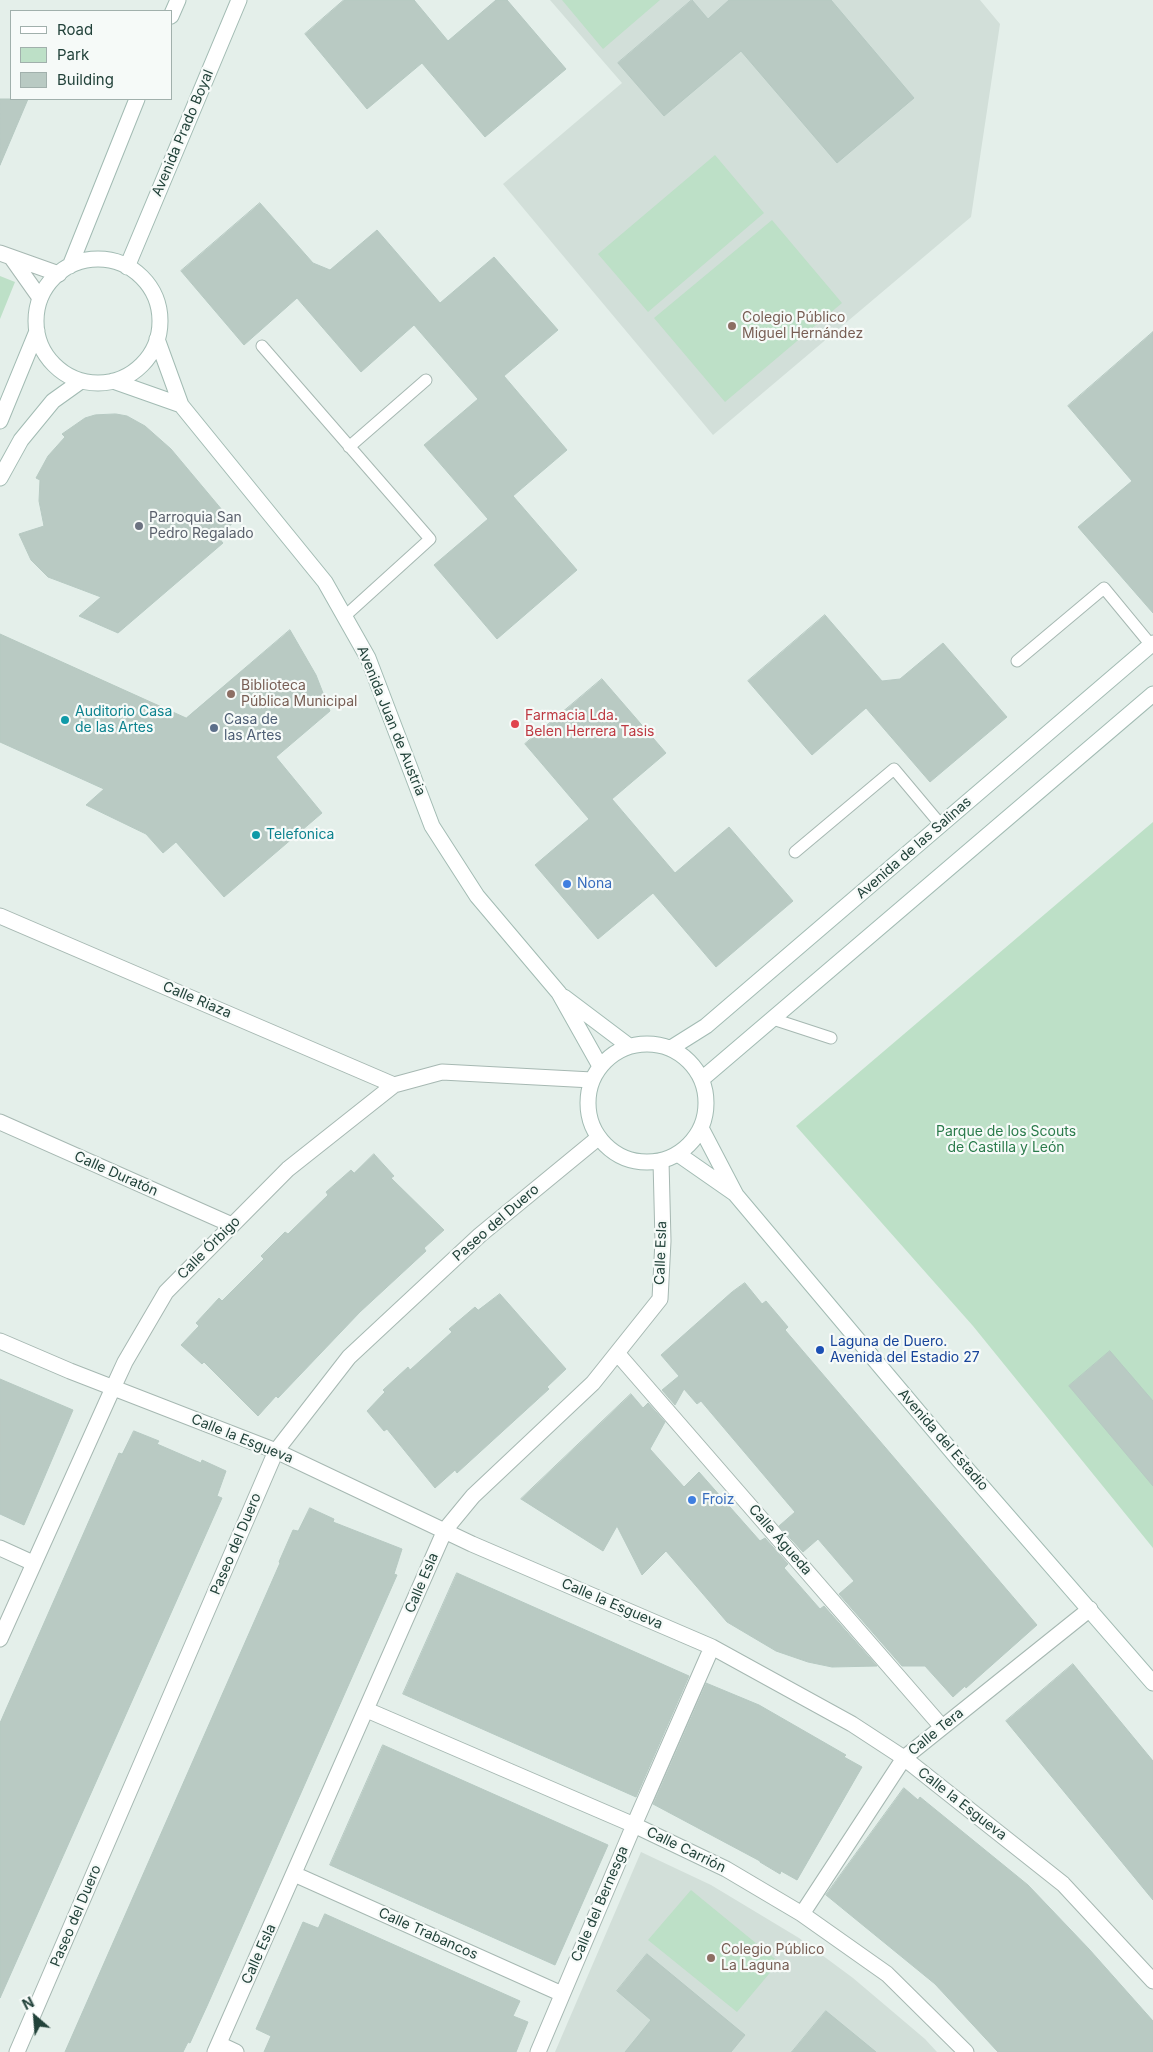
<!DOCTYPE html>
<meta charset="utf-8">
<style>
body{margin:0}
#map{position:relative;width:1153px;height:2052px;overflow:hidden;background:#e4efea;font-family:Inter,sans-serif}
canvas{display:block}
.legend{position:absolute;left:10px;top:10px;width:162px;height:90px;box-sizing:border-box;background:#f6faf8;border:1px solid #a1b0ac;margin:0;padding:6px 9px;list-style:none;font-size:15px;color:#22423a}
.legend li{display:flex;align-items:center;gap:10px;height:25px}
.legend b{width:25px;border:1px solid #a1b0ac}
.north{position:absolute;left:10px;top:1992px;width:50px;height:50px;-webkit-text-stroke:4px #f6faf8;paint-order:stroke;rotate:333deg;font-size:14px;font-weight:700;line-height:20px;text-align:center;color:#22423a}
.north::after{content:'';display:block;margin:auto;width:18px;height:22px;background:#22423a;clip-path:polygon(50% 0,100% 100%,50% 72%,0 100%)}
</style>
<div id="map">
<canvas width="1153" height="2052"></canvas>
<ul class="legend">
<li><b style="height:6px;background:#fff"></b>Road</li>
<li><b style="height:14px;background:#bde0c7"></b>Park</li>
<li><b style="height:14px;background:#b9cac3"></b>Building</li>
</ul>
<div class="north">N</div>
</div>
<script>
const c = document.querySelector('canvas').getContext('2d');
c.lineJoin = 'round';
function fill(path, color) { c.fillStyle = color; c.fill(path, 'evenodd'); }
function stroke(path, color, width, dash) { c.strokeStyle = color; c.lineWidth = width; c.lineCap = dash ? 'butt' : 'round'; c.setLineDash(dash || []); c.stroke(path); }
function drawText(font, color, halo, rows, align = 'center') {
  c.font = font + ' Inter,sans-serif'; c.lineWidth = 4.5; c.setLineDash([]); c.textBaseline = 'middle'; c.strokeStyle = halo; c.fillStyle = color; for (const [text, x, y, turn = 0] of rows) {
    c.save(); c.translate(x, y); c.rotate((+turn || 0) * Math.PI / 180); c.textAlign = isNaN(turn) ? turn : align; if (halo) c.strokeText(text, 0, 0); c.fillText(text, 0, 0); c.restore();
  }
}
const built = new Path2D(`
 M550,0H980L1000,24L971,217L713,435L503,184L622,83Z
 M641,1852L711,1885L799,1938L853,1978L925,2039L937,2052H555Z`);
const green = new Path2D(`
 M562,0H660L603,49Z
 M715,155L764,213L648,312L598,254Z
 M772,220L842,303L725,402L654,318Z
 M0,276L15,282L0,319Z
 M1153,822V1548L973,1326L796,1126Z
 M691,1890L779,1962L737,2012L648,1940Z`);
const building = new Path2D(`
 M344,0H414L448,41L496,0H507L566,69L485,137L422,63L367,109L305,34Z
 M692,0L708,19L729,0H831L914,98L837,163L741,51L664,116L618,63Z
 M0,99H28L0,165Z
 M260,203L313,263L330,270L377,230L440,303L494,257L558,330L504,376L567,450L513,496L577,570L497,639L434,565L488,519L424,445L478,399L414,325L361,372L297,298L244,345L181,271Z
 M1153,332V613L1078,527L1132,481L1068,406Z
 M116,414L127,416L145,426L171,449L233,523L217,536L223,543L118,633L79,616L101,597L48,577L31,560L19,534L44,526L39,501L40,480L36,478L48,456L65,437L62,434L85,418L95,415Z
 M825,615L882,681L900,679L943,643L1007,717L930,782L866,708L812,755L748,681Z
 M290,630L316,675L330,711L276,757L322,813L224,897L176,842L163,853L146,834L86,805L104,789L0,742V634L186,718Z
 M602,679L666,753L612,799L675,873L729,827L793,901L716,967L653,893L598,939L535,865L589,819L525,744Z
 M374,1154L394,1176L391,1178L444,1230L424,1248L426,1251L360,1312L278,1398L276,1396L258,1416L204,1362L202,1364L181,1345L199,1326L196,1323L219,1298L222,1301L264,1259L261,1256L285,1232L288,1234L328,1195L326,1192L351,1170L354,1173Z
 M745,1283L762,1304L766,1301L788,1327L785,1330L1037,1625L966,1688L965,1686L953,1697L925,1666H902L839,1594L854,1581L818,1539L803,1552L779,1526L795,1512L701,1401L697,1404L684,1389L675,1405L662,1390L679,1376L661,1355L732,1292Z
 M500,1294L566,1369L547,1387L549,1389L457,1473L455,1470L435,1488L387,1429L384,1431L367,1411L385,1392L383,1390L408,1367L410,1370L452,1332L449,1329L475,1307L478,1310Z
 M1110,1351L1153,1401V1486L1069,1386Z
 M0,1379L73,1410L24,1525L0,1514Z
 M631,1394L643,1408L648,1403L665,1422L650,1449L684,1487L699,1472L760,1541L765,1538L788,1564L784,1568L820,1609L824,1606L877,1666L832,1667L808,1662L776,1651L727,1622L666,1551L642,1575L617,1526L603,1551L521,1499Z
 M134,1431L159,1441L157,1444L201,1463L202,1460L226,1471L217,1496L222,1498L0,1998V1723L119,1453L122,1454Z
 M310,1508L334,1519L333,1522L402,1549L394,1574L397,1575L207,2006L190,2043L188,2042L183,2052H65L280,1563L279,1562L293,1530L298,1531Z
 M457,1573L689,1676L636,1797L403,1694Z
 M1073,1664L1153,1761V1900L1006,1721Z
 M706,1683L759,1705L846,1755L844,1757L862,1767L797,1880L781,1871L780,1874L760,1862V1861L653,1804Z
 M383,1745L608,1845L555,1965L330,1865Z
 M904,1788L918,1800L920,1797L1028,1885L1089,1949L1153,2021V2052H998L935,1984L826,1895Z
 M325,1914L520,2001L513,2016L528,2022L516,2052H264L271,2036L256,2029L303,1922L318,1928Z
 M647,1954L745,2035L731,2052H625L651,2020L617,1991Z
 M826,2011L876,2052H792Z`);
const lane = new Path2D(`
 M262,346L430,539L345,616
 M349,447L426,380
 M1017,661L1104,588L1151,645
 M795,852L894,769L941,825
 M773,1019L831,1038`);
const street = new Path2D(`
 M0,253L59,274
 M11,257L40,298
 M0,916L394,1085
 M0,1122L232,1225
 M0,1341L70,1371L276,1451L472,1544L712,1647L852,1724L904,1758L1063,1884L1153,1981
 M617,1353L942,1727
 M0,1548L33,1563
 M0,1639L113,1388L125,1362L166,1292L288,1169L394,1085L442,1072L592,1080
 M367,1710L634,1825L726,1869L802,1914L887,1974L966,2052
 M294,1874L562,1994
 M802,1914L904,1758L1090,1609
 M219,2044L236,2052
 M17,2052L276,1451L349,1357L480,1235L598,1138
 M215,2052L445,1530L473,1496L593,1383L660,1299L663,1241L661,1161
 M538,2052L634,1825L712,1647`);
const secondary = new Path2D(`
 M171,16L178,0
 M36 321a62 62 0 1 1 124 0a62 62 0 1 1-124 0Z
 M70,266L137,99
 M127,267L239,0
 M157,339L181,405L325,582L368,658L432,826L477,896L559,993L600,1066
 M113,381L181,405
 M0,421L37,331
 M0,478L21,440L53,401L81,381
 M564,997L629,1046
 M588 1103a59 59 0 1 1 118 0a59 59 0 1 1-118 0Z
 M671,1048L706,1026L1153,643
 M702,1079L1153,694
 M701,1128L736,1195L959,1460L1153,1683
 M678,1154L734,1193`);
const markers = [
 [732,326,5,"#8d6e63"],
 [139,526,5,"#6b7280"],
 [231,694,5,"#8d6e63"],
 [65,720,5,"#0f9aa8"],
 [515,724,5,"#e0444e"],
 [214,728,5,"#5c6f8a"],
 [256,835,5,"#0f9aa8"],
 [567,884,5,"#3f7fe0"],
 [820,1350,5,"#1a4fb4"],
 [692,1500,5,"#3f7fe0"],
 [711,1958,5,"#8d6e63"]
];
const streetNames = [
 ["Avenida Prado Boyal",183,133,-67],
 ["Avenida Juan de Austria",391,721,68],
 ["Avenida de las Salinas",914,848,-41],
 ["Calle Riaza",197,1000,23],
 ["Calle Duratón",116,1174,24],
 ["Paseo del Duero",496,1223,-41],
 ["Calle Órbigo",209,1248,-45],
 ["Calle Esla",661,1253,-88],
 ["Calle la Esgueva",242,1439,22],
 ["Avenida del Estadio",943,1440,49],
 ["Calle Águeda",780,1540,49],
 ["Paseo del Duero",236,1544,-67],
 ["Calle Esla",422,1583,-67],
 ["Calle la Esgueva",612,1604,23],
 ["Calle Tera",936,1732,-39],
 ["Calle la Esgueva",962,1804,38],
 ["Calle Carrión",686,1850,26],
 ["Calle del Bernesga",600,1904,-67],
 ["Paseo del Duero",76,1916,-67],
 ["Calle Trabancos",428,1934,24],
 ["Calle Esla",259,1954,-66]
];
const educationNames = [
 ["Colegio Público",742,318],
 ["Miguel Hernández",742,334],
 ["Biblioteca",241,686],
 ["Pública Municipal",241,702],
 ["Colegio Público",721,1950],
 ["La Laguna",721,1966]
];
const worshipNames = [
 ["Parroquia San",149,518],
 ["Pedro Regalado",149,534]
];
const cultureNames = [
 ["Auditorio Casa",75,712],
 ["de las Artes",75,728],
 ["Telefonica",266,835]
];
const healthNames = [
 ["Farmacia Lda.",525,716],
 ["Belen Herrera Tasis",525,732]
];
const serviceNames = [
 ["Casa de",224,720],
 ["las Artes",224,736]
];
const shopNames = [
 ["Nona",577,884],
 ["Froiz",702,1500]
];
const parkNames = [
 ["Parque de los Scouts",1006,1132],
 ["de Castilla y León",1006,1148]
];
const transitNames = [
 ["Laguna de Duero.",830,1342],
 ["Avenida del Estadio 27",830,1358]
];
fill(built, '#d2dfd9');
fill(green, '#bde0c7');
fill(building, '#b9cac3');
stroke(building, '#b6c9c2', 1);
stroke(lane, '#a6b8b2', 13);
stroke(street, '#a6b8b2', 17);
stroke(secondary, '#a2bbb3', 17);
stroke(lane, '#fff', 11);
stroke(street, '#fff', 15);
stroke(secondary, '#fff', 15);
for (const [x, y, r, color] of markers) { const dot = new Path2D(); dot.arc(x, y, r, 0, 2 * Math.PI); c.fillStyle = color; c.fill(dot); stroke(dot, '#f6faf8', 2); }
drawText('14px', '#22423a', '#f6faf8', streetNames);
drawText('14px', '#785e54', '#f6faf8', educationNames, 'left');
drawText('14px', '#5b616d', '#f6faf8', worshipNames, 'left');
drawText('14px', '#0d838f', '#f6faf8', cultureNames, 'left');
drawText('14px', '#be3a42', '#f6faf8', healthNames, 'left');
drawText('14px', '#4e5e75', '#f6faf8', serviceNames, 'left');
drawText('14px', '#366cbe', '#f6faf8', shopNames, 'left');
drawText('14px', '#2a7b4b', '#f6faf8', parkNames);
drawText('14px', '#164399', '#f6faf8', transitNames, 'left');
</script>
